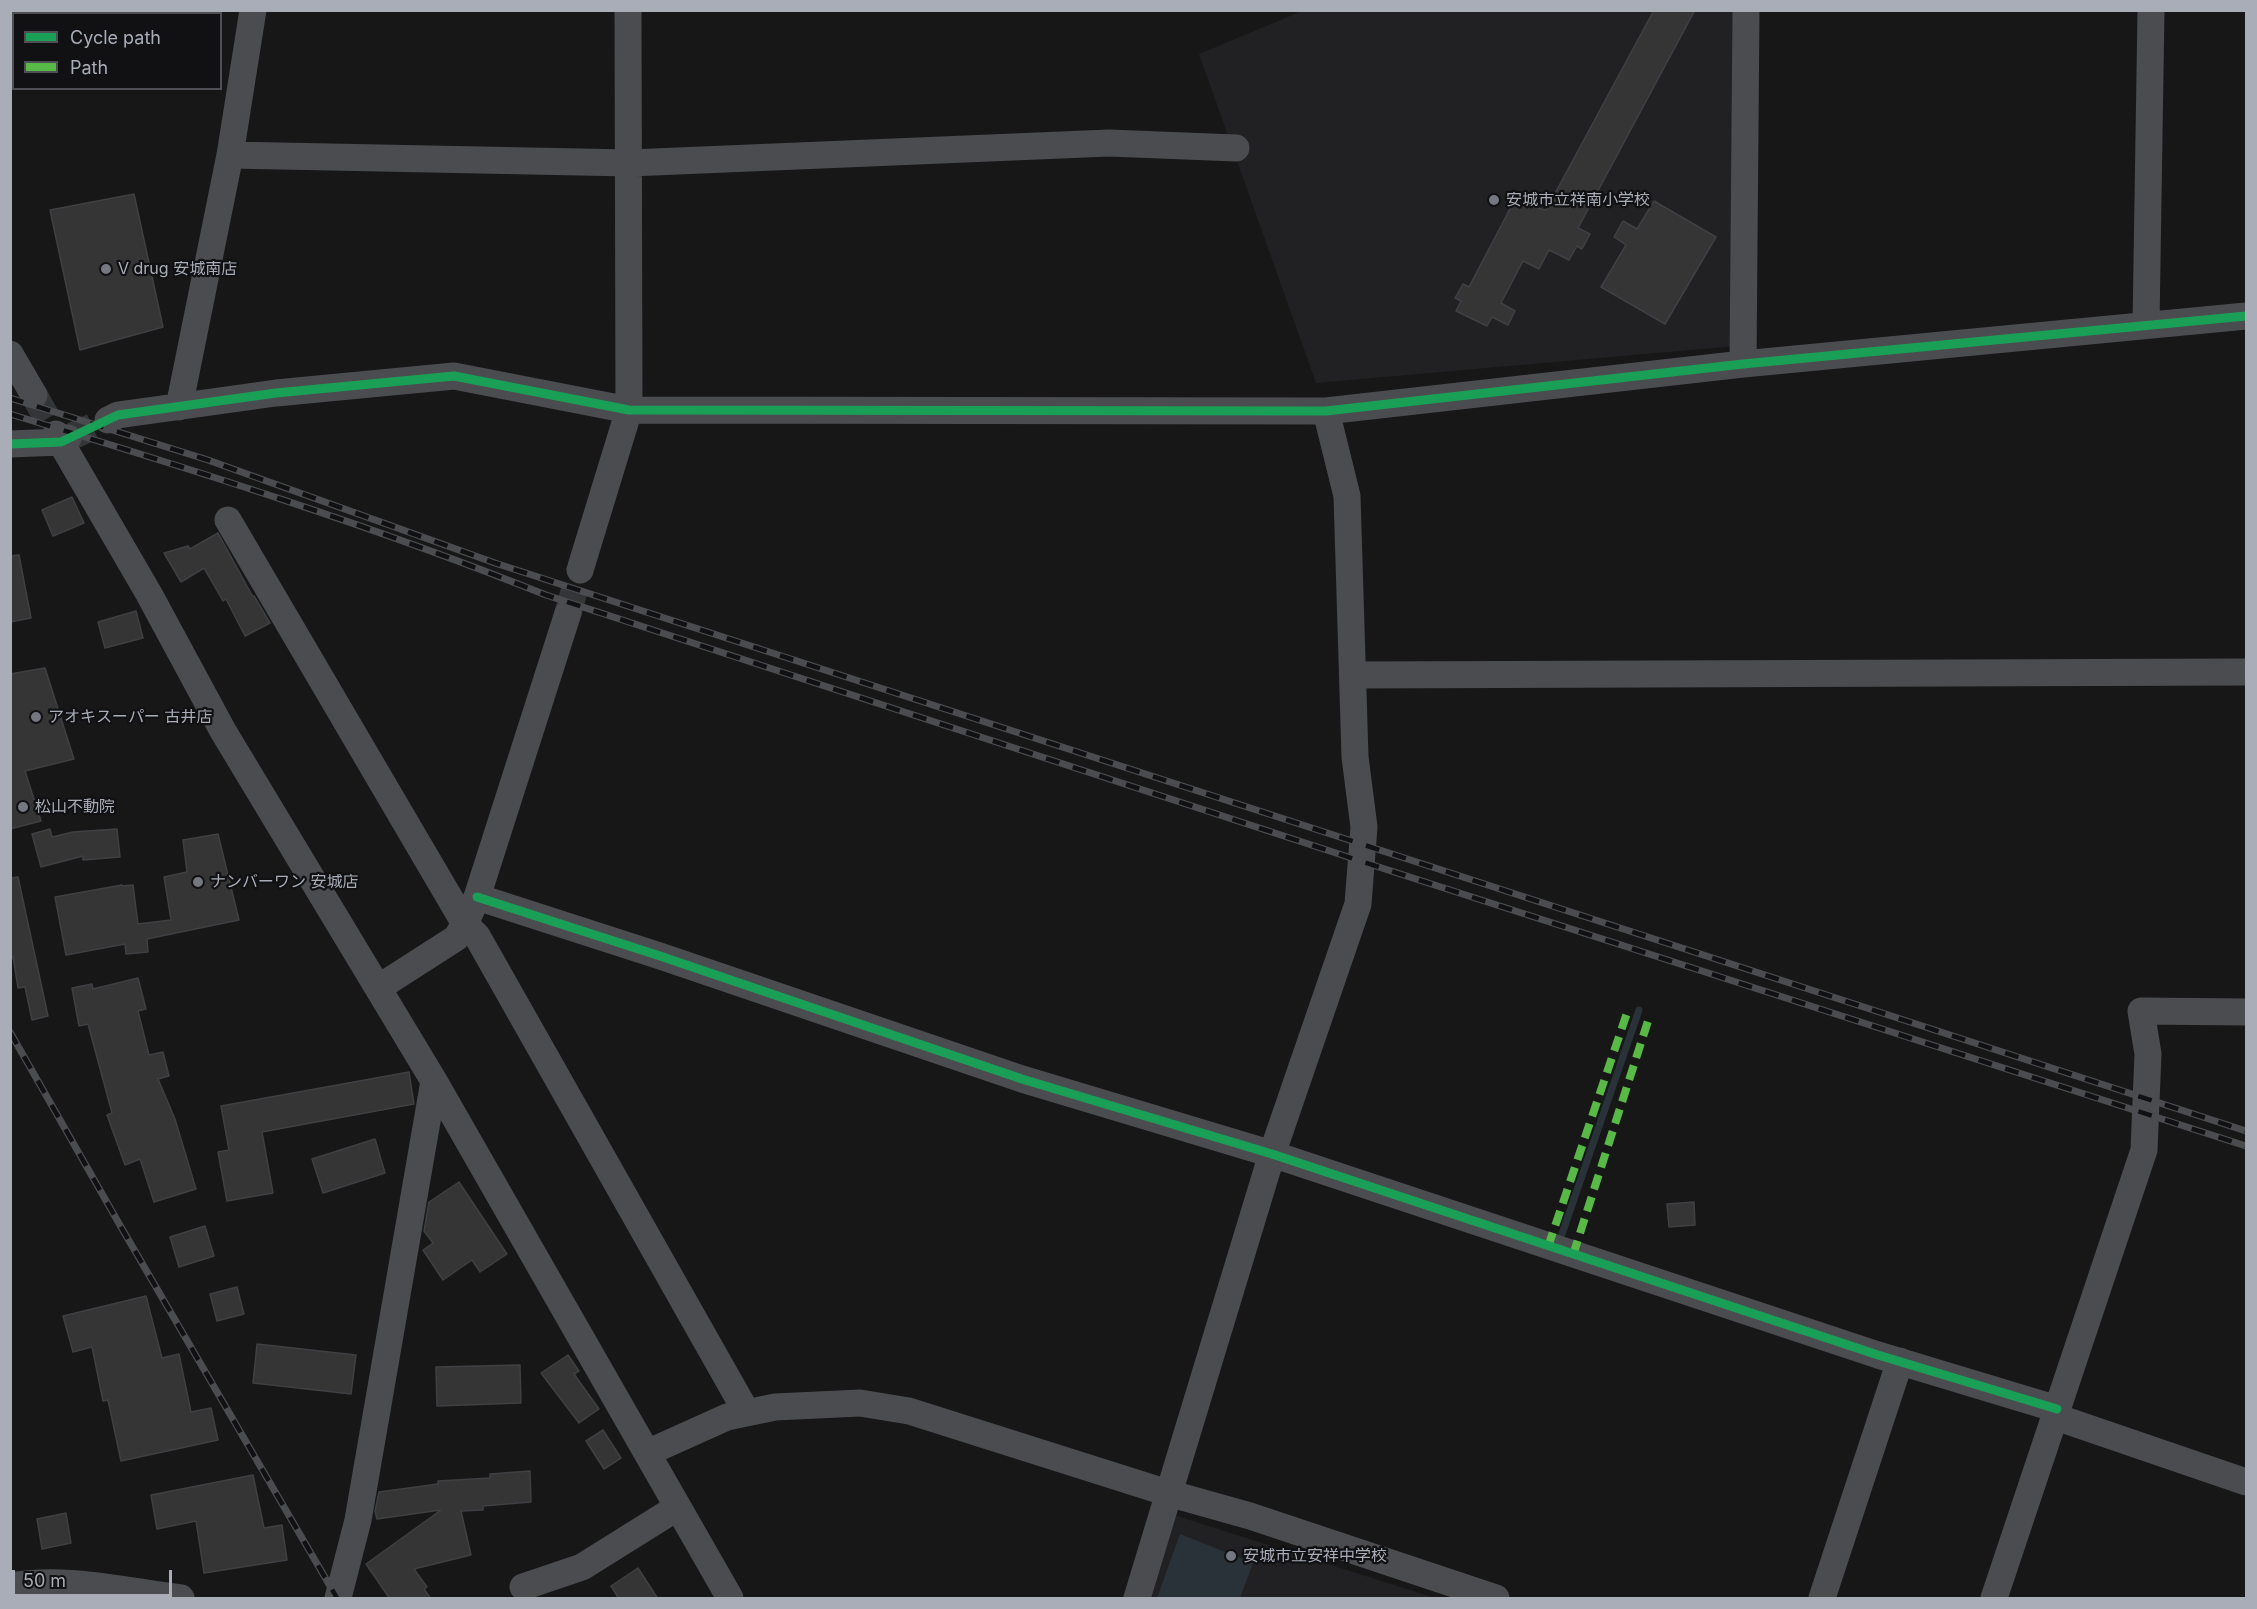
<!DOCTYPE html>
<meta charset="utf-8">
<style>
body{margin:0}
#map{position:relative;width:2257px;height:1609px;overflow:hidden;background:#171717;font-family:Inter,sans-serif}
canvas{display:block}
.frame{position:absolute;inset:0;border:12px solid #a8adb8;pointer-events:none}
.legend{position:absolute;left:12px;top:12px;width:210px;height:78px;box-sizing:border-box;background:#111113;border:2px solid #4d4f55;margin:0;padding:8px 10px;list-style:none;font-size:18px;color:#a8adb8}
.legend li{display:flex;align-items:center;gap:12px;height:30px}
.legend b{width:30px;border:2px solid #4d4f55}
.scale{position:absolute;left:12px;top:1570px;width:160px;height:27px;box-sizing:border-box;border:3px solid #a8adb8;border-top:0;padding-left:8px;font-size:18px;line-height:21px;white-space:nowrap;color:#a8adb8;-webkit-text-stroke:4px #111113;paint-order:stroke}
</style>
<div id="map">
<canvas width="2257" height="1609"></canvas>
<div class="frame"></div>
<ul class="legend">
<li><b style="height:8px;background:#1a9f57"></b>Cycle path</li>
<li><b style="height:8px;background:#58b947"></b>Path</li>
</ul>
<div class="scale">50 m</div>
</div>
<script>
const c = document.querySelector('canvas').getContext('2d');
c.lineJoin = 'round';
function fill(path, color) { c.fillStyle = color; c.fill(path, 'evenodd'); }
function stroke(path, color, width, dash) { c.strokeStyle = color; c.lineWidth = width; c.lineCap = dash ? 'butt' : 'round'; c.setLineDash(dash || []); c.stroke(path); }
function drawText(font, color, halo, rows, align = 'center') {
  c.font = font + ' Inter,"Noto Sans JP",sans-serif'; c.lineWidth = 4.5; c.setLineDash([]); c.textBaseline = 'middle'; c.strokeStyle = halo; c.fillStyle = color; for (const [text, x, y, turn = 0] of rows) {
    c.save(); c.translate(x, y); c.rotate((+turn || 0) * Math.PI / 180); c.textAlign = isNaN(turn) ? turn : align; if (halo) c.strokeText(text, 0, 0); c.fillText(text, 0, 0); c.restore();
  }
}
const built = new Path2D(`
 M1302,11H1739L1736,346L1316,383L1199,54Z
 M1171,1514L1435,1598H1147Z`);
const water = new Path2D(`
 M1180,1534L1253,1563L1240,1598H1157Z`);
const stream = new Path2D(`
 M1562,1234L1639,1010`);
const building = new Path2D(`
 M1654,10H1695L1578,228L1590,234L1582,249L1577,246L1569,260L1549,250L1539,269L1523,261L1501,303L1515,311L1508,325L1492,317L1487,326L1456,311L1461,301L1455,298L1463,284L1469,287L1513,203L1546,210Z
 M134,194L163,327L80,350L50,210Z
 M1654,201L1716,237L1665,324L1601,287L1626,245L1614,237L1623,221L1637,229Z
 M72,497L84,523L53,536L42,510Z
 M218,533L253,597L254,596L270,623L245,636L226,599L223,601L204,568L181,582L164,553L188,546L190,549Z
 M19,555L31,618L10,622V556Z
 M136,611L143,638L105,648L98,622Z
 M45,668L74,759L25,771L41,821L10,829V674Z
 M50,829L52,837L73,832L117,829L120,857L83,860V856L41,867L32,834Z
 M218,834L239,920L147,939L148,952L126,954L125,944L66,955L55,897L122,885V886L133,885L138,924L171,920L164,877L187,872L183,840Z
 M18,877L48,1016L32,1020L25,987L18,988L13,957L10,958V878Z
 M138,978L146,1009L138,1011L149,1055L163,1052L169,1076L158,1079L175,1119L196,1189L154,1202L140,1159L125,1165L107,1115L112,1113L88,1024L79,1026L72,988L92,984L93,989Z
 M409,1072L414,1104L262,1132L273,1193L227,1201L218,1152L229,1150L221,1106Z
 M375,1139L385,1173L323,1193L312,1159Z
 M459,1182L507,1254L480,1272L472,1260L443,1280L423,1250L433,1243L424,1231L429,1202Z
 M1694,1202L1695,1225L1669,1227L1667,1204Z
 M205,1226L214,1256L179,1267L170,1237Z
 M237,1287L244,1314L217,1321L210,1294Z
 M146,1296L162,1358L179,1354L191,1412L211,1408L218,1440L121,1461L108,1400L103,1401L92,1347L73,1352L63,1316Z
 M257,1344L356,1355L351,1394L253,1383Z
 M568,1355L579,1371L574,1374L599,1409L579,1423L541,1373Z
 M520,1365L521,1403L437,1406L436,1367Z
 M603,1430L621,1458L604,1469L586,1441Z
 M530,1471L531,1502L483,1506V1510L461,1511L471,1555L414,1569L427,1587L424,1589L431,1599H390L366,1564L441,1510L377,1519L375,1511L379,1492L438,1484V1481L490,1478V1474Z
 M253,1475L264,1528L282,1525L287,1560L204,1573L196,1521L157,1529L151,1495Z
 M66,1513L71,1543L42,1549L37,1519Z
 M638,1568L658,1599H619L611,1586Z`);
const minorTunnel = new Path2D(`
 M34,395L56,434
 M68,438L108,420
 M568,613L580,570`);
const minor = new Path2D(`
 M230,155L630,163L1109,143L1236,148
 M2146,325L2151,10
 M10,354L34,395
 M1743,364L1746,10
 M179,407L230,155L253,10
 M108,420L118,415L276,393L454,376L629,410L1326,411L1743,364L2246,316
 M56,434L149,594L223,731L434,1081L730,1598
 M10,444L61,442L68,438
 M228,520L465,924L477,936L747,1413
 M580,570L629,410L628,10
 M1353,675L2246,672
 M477,897L660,956L1022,1079L1272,1154L1878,1355L2057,1409
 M378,988L456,938L465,924L477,897L568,613
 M2056,1417L2246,1482
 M647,1453L727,1417L775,1407L860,1403L909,1411L1168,1493L1250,1516L1496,1598
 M10,1586C66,1576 125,1591 181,1598
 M523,1587L582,1567L678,1507
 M338,1598L358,1520L434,1081
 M1137,1598L1272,1154L1358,904L1364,827L1355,757L1347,496L1326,411
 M1822,1598L1900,1361
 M1994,1598L2144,1150L2148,1054L2141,1011L2246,1012`);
const rail = new Path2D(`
 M10,398L208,460L495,563L2246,1131
 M10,414C191,469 371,525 546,595L1388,870L2246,1146
 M10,1032L121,1227L337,1598`);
const quiet = new Path2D(`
 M1548,1247L1627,1013
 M1573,1255L1648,1021`);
const cycleway = new Path2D(`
 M10,444L61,442L118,415L276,393L454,376L629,410L1326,411L1743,364L2246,316
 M477,897L660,956L1022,1079L1272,1154L1878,1355L2057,1409`);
const markers = [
 [1494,200,6,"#757880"],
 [106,269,6,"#757880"],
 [36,717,6,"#757880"],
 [23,807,6,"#757880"],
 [198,882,6,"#757880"],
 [1231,1556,6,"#757880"]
];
const poiNames = [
 ["安城市立祥南小学校",1506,200],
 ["V drug 安城南店",118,269],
 ["アオキスーパー 古井店",48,717],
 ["松山不動院",35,807],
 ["ナンバーワン 安城店",210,882],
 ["安城市立安祥中学校",1243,1556]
];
fill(built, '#212123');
fill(water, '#2a3239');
stroke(stream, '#2a3239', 7);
fill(building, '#353536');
stroke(building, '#3f4043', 1.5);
stroke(minorTunnel, '#343537', 27, [27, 14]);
stroke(minor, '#4b4c50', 27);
stroke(rail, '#4b4c4f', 7);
stroke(rail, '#111113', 4.5, [14]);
stroke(quiet, '#58b947', 8, [15, 8]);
stroke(cycleway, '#1a9f57', 9);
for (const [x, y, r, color] of markers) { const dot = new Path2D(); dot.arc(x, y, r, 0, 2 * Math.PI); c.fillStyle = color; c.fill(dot); stroke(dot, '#111113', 2); }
drawText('16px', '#a8adb8', '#111113', poiNames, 'left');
</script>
